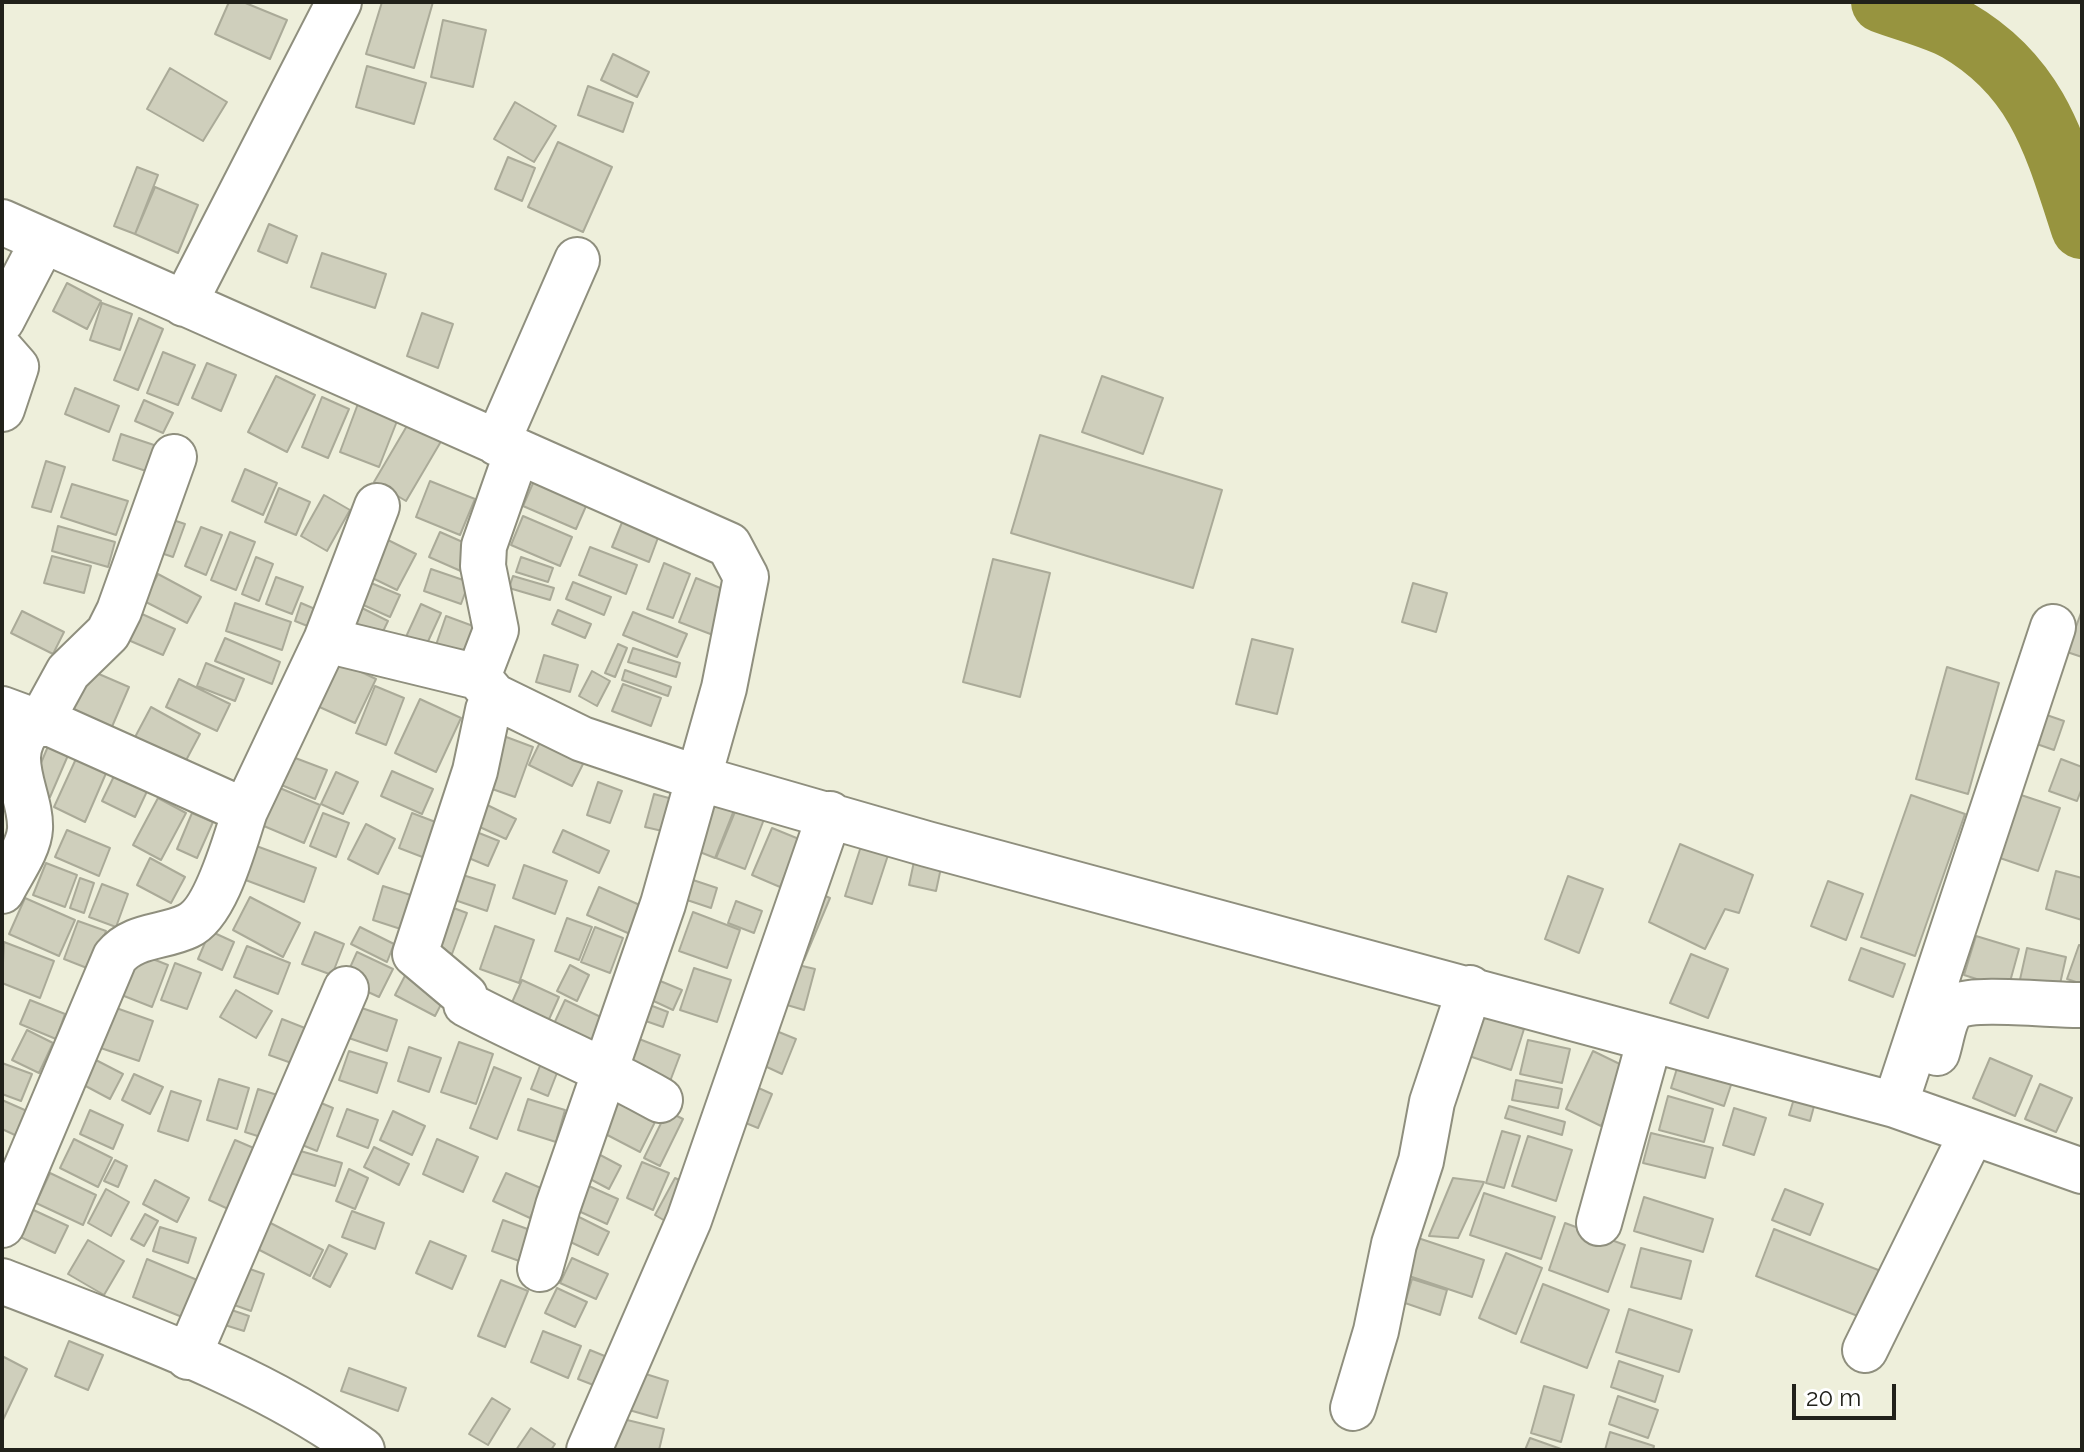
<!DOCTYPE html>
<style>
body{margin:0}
#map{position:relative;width:2084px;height:1452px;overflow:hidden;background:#eeefdb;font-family:Raleway,sans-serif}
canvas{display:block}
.frame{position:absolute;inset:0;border:4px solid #21211a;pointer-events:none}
.scale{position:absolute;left:1792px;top:1384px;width:104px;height:36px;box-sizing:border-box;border:4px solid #21211a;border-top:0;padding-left:10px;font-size:24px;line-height:28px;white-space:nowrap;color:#21211a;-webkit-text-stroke:6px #fff;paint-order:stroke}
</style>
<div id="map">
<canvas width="2084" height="1452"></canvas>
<div class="frame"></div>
<div class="scale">20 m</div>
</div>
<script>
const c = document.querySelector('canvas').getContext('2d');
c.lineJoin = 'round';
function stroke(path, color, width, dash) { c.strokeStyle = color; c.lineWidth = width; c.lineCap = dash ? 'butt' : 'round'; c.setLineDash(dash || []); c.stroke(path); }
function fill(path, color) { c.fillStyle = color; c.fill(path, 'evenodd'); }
const river = new Path2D(`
 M1882,2C1906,11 1935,18 1957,30C2038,77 2055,145 2082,228`);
const building = new Path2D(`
 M229,2H243L287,20L270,59L215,34Z
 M382,2H433L414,68L366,54Z
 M443,20L486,30L473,87L431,77Z
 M613,54L649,72L637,97L601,80Z
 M367,66L426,83L414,124L356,107Z
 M170,68L227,102L203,141L147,109Z
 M588,86L633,103L623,132L578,115Z
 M515,102L556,126L534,162L494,139Z
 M558,142L612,167L583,232L528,207Z
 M508,157L535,168L522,201L495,189Z
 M137,167L158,175L135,234L114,226Z
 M155,187L198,205L178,253L135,234Z
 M269,224L297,236L287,263L258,251Z
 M322,253L386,274L375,308L311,287Z
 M67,283L101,301L87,329L53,311Z
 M102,303L132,314L120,350L90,340Z
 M422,313L453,324L438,368L407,356Z
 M139,318L163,329L138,390L114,380Z
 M163,352L195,365L178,405L147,393Z
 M207,363L236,375L221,411L192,398Z
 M276,376L315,395L287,452L248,432Z
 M1102,376L1163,398L1143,454L1082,432Z
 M75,388L119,406L109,432L65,414Z
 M322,397L349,409L328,458L302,447Z
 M144,400L173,413L163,433L135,421Z
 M359,401L399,416L379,467L340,452Z
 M411,419L443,438L406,501L374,482Z
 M121,434L157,446L149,472L113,460Z
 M1040,435L1222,490L1193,588L1011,533Z
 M46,461L65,467L51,512L32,507Z
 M245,469L277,483L263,515L232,501Z
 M537,474L590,497L576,529L523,506Z
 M430,481L475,499L460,535L416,517Z
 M72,484L128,501L116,535L61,517Z
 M279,488L310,502L296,535L265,522Z
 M324,495L350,510L327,551L301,536Z
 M523,516L572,537L560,566L511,545Z
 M167,518L185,524L173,557L155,551Z
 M623,520L659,535L649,562L612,547Z
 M58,526L115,542L108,567L52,551Z
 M201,527L222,535L206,575L185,566Z
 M230,532L255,542L236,590L211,580Z
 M440,532L474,547L463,572L429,557Z
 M376,534L416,554L397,590L358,571Z
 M590,547L637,565L626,594L579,575Z
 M52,556L91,566L84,593L44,583Z
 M256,557L273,564L259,601L242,594Z
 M521,557L553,568L548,582L516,572Z
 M993,559L1050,573L1020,697L963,682Z
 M664,563L690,574L673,618L647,609Z
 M431,569L469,582L461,604L424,591Z
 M158,574L201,597L187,623L144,601Z
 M513,576L554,588L550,600L509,588Z
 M276,577L303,587L292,614L266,604Z
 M359,578L400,595L390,617L350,599Z
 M696,578L730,592L713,635L679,622Z
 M573,582L611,597L604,615L566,599Z
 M1413,583L1447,593L1436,632L1402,622Z
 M235,603L291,622L282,650L226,631Z
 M301,603L322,612L315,629L295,621Z
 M352,603L388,621L377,644L341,626Z
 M421,604L441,613L425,648L405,639Z
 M131,609L175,629L163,655L119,636Z
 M558,610L591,624L585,638L552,624Z
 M2082,610V657L2067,652Z
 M22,611L64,632L53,654L11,633Z
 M633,612L687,634L677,657L623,635Z
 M446,616L492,633L481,662L436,645Z
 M225,638L280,662L272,684L215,661Z
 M1252,639L1293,649L1277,714L1236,704Z
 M618,644L627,648L615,677L605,673Z
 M633,648L680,663L676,677L628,662Z
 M544,655L578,665L570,692L536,682Z
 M336,660L376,679L355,723L315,705Z
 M206,663L244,679L235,701L197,686Z
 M78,665L129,687L111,729L59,705Z
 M1947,667L1999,683L1968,794L1916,779Z
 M625,670L671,687L668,696L622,680Z
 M592,671L610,681L597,706L579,696Z
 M179,679L230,704L217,731L166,707Z
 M623,684L661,698L651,726L612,711Z
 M375,686L404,698L386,745L356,733Z
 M420,699L461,718L436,772L395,753Z
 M151,707L200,734L183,766L134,739Z
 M2038,712L2064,721L2054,750L2028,741Z
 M493,732L533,747L515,797L475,783Z
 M544,734L587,756L572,786L529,765Z
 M49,744L69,753L50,797L30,789Z
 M80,750L110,764L85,822L54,807Z
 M290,756L327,770L315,799L279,784Z
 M2061,759L2082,767V788L2077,801L2049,791Z
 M392,771L433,789L422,814L381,796Z
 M116,772L149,787L135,817L102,801Z
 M336,772L358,782L343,814L321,804Z
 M598,782L622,791L610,823L587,815Z
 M268,783L320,805L304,843L252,821Z
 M704,792L736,805L715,858L682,845Z
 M654,794L680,801L671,833L645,827Z
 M1911,795L1965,814L1915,956L1861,937Z
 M2021,795L2060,808L2038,871L2000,858Z
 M158,798L186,813L161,860L133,845Z
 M481,802L516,819L506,839L471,823Z
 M739,802L766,814L745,869L716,858Z
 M192,813L213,822L197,858L177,849Z
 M323,813L349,823L336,857L310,846Z
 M412,813L438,823L425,858L399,848Z
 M366,824L395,839L378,874L348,859Z
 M772,828L799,839L780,887L752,875Z
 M469,829L499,841L488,866L459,854Z
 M67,830L110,848L99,876L55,857Z
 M563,830L609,851L599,873L553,852Z
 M240,840L316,868L304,902L227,873Z
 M863,840L890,849L872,904L845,896Z
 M1680,844L1753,875L1739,913L1725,909L1705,949L1649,922Z
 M915,857L942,863L936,891L909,885Z
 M150,858L185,877L171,903L137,885Z
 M46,863L77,875L65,907L33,895Z
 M524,865L567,881L555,914L513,898Z
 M2056,871L2082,878V920L2046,909Z
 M453,872L495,885L487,911L446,897Z
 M675,874L717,888L711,908L669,894Z
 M1568,876L1603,889L1579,953L1545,939Z
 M80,878L94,883L84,913L70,908Z
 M1828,881L1863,894L1846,940L1811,926Z
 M102,884L128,894L116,927L89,917Z
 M383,886L423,899L413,933L373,920Z
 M599,887L642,906L630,934L587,915Z
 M814,891L830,898L804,960L788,954Z
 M250,897L300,923L283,957L233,930Z
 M25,898L75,920L59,956L9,934Z
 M736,901L762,911L754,933L728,923Z
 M440,903L467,913L452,954L425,945Z
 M693,912L740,930L727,968L679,951Z
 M567,918L592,927L579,960L555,951Z
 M78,921L106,931L92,970L64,959Z
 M495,926L534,940L519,983L480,969Z
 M360,927L394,944L387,962L351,944Z
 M595,927L623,938L610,973L581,962Z
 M210,931L234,942L222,970L198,959Z
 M315,932L344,944L332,975L302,964Z
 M1976,936L2019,949L2008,989L1964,975Z
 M4,942L54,961L40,998L2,983Z
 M2079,945L2082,946V984L2067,979Z
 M247,946L290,963L278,994L234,977Z
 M1861,948L1905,964L1893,997L1849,980Z
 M2027,948L2066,957L2058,993L2019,984Z
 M135,952L168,965L152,1007L119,994Z
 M357,952L393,969L379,997L344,981Z
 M1691,954L1728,969L1708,1018L1670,1003Z
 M175,963L201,973L187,1009L161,1000Z
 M570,965L589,975L577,1001L557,991Z
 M798,965L815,969L804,1010L787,1005Z
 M694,968L731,980L717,1022L680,1010Z
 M408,970L448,991L435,1016L395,995Z
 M653,978L682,990L673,1010L645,997Z
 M522,980L559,997L542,1035L505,1018Z
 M236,990L272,1011L256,1038L220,1017Z
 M30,1000L65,1014L56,1039L20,1024Z
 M565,1000L605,1019L592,1046L552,1028Z
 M642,1002L668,1012L663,1027L637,1018Z
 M102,1003L153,1021L139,1061L89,1044Z
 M350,1004L397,1020L387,1051L340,1035Z
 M1473,1013L1524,1029L1511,1070L1460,1053Z
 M282,1019L310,1030L297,1065L269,1055Z
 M769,1028L796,1039L782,1074L754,1061Z
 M27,1030L53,1043L39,1073L12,1060Z
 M629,1035L680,1055L669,1084L617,1064Z
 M1528,1040L1570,1049L1562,1083L1520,1074Z
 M459,1042L493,1054L476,1104L441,1092Z
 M409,1047L441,1058L429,1092L398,1081Z
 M349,1051L387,1063L377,1093L339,1080Z
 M1593,1051L1628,1068L1601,1126L1566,1109Z
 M1682,1052L1736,1070L1724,1106L1671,1088Z
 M545,1053L562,1060L548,1096L531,1089Z
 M92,1058L123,1074L110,1099L80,1083Z
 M1990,1058L2032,1076L2015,1116L1973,1098Z
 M2,1063L32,1074L21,1101L2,1094Z
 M494,1067L521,1078L497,1139L470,1128Z
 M134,1074L163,1087L150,1114L122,1100Z
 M219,1079L249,1088L237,1129L207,1120Z
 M1516,1080L1562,1089L1558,1108L1512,1100Z
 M745,1082L772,1094L758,1128L731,1117Z
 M2040,1084L2072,1098L2056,1132L2025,1119Z
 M258,1089L284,1097L270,1140L245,1132Z
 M1797,1089L1817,1095L1810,1121L1789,1115Z
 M171,1091L201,1101L188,1141L158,1131Z
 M606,1094L656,1120L640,1152L590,1126Z
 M302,1095L333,1108L317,1151L285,1138Z
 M1668,1096L1713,1109L1704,1142L1659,1130Z
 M528,1099L565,1110L556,1142L518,1130Z
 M2,1100L27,1111L17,1136L2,1129Z
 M1509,1106L1565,1122L1562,1135L1505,1118Z
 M1734,1108L1766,1118L1754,1155L1723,1145Z
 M347,1109L378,1120L368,1148L337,1136Z
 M90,1110L123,1125L113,1149L80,1134Z
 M393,1111L425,1126L412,1155L380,1140Z
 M667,1111L683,1119L660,1166L644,1158Z
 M1502,1131L1520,1136L1504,1188L1486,1183Z
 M1651,1133L1713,1148L1705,1178L1643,1163Z
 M1528,1136L1572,1150L1556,1201L1512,1186Z
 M74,1139L112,1158L98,1187L60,1168Z
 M437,1139L478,1157L463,1192L423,1174Z
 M235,1140L270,1155L243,1216L209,1200Z
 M374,1147L409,1164L399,1185L364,1167Z
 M587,1148L621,1166L609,1189L575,1171Z
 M297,1150L342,1163L335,1186L290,1173Z
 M115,1160L127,1166L118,1187L104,1181Z
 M642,1162L669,1173L653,1210L627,1198Z
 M349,1169L368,1178L355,1209L336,1201Z
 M50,1173L96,1195L83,1225L36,1203Z
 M506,1173L543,1189L530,1218L493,1201Z
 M675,1178L688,1184L667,1222L655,1215Z
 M1453,1178L1484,1182L1458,1238L1429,1236Z
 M155,1180L189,1198L177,1222L143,1204Z
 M582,1183L618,1199L607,1224L572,1208Z
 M106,1189L129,1202L111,1236L88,1223Z
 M1785,1189L1823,1204L1810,1235L1772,1220Z
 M1484,1193L1555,1217L1541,1259L1470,1235Z
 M1644,1197L1713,1219L1703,1252L1634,1231Z
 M27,1207L68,1226L55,1253L14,1234Z
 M352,1211L384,1223L375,1249L342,1237Z
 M145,1214L158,1221L144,1246L131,1239Z
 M573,1214L609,1232L598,1255L562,1238Z
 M255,1215L323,1250L310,1276L242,1241Z
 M503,1220L541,1234L530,1265L492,1251Z
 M1565,1223L1625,1245L1608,1292L1549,1270Z
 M160,1227L196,1238L188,1263L153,1251Z
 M1774,1229L1891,1275L1873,1322L1756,1276Z
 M1415,1237L1484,1260L1472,1297L1403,1274Z
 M88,1240L124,1261L104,1295L68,1274Z
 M430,1241L466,1256L452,1289L416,1273Z
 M329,1245L347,1254L330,1287L313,1278Z
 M1641,1248L1691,1261L1681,1299L1631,1287Z
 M1506,1253L1542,1268L1516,1334L1479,1318Z
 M572,1258L608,1274L596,1299L560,1283Z
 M147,1259L202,1282L187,1319L133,1297Z
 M236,1264L264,1274L251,1311L223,1301Z
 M1412,1279L1447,1290L1440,1315L1405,1303Z
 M501,1280L528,1291L505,1347L478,1336Z
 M1543,1284L1609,1310L1587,1368L1521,1342Z
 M557,1288L587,1302L575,1327L545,1313Z
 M217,1305L249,1316L244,1331L212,1321Z
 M1629,1309L1692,1330L1679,1372L1616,1352Z
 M543,1331L581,1346L568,1378L531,1362Z
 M69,1341L103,1355L88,1390L55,1376Z
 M590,1350L612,1359L601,1388L578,1379Z
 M2,1356L27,1369L2,1422Z
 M1619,1361L1663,1376L1655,1402L1611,1387Z
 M349,1368L406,1388L398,1411L341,1391Z
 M633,1370L668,1381L657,1418L622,1408Z
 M1544,1386L1574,1395L1561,1442L1531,1433Z
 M1618,1396L1658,1410L1648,1438L1609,1424Z
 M492,1398L510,1409L488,1445L469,1434Z
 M619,1418L664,1429L659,1450H612Z
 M531,1428L555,1444L551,1450H516Z
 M1610,1432L1654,1446L1653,1450H1605Z
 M1530,1438L1561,1449L1560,1450H1525Z`);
const minor = new Path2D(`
 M2,222L729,545L746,577L724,688L663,904L558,1206L540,1269
 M184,304L339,2
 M2,320L43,241
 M2,351L16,367L2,409
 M497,443L577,260
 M326,640L478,677L494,696L582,739L698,778L927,844L1895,1105L2082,1171
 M478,677L496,630L483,566L484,546L517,452
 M494,696L488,710L475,771L415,954L465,996L466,1004C530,1038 597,1064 660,1100
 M2,709L40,723L68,672L108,633L119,611L174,457
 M2,891C10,874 29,849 30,829C32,794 0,756 33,724H51L245,811L326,640L377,506
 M1937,1053C1942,1039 1943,1016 1956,1007C1970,996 2058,1006 2082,1005
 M1895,1105L2053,627
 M1599,1223L1650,1039
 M2,1225L115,957C134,934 163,938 188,926C217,913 235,840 245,811
 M2,1281C124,1329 256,1373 362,1450
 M1865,1350L1972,1133
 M188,1357L346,989
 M1353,1408L1376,1331L1394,1244L1421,1161L1432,1102L1470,988
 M589,1450L689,1220L830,814`);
stroke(river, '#97943f', 62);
fill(building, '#cfcfbc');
stroke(building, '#aaaa98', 2);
stroke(minor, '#8f8f7e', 48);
stroke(minor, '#fff', 44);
</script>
